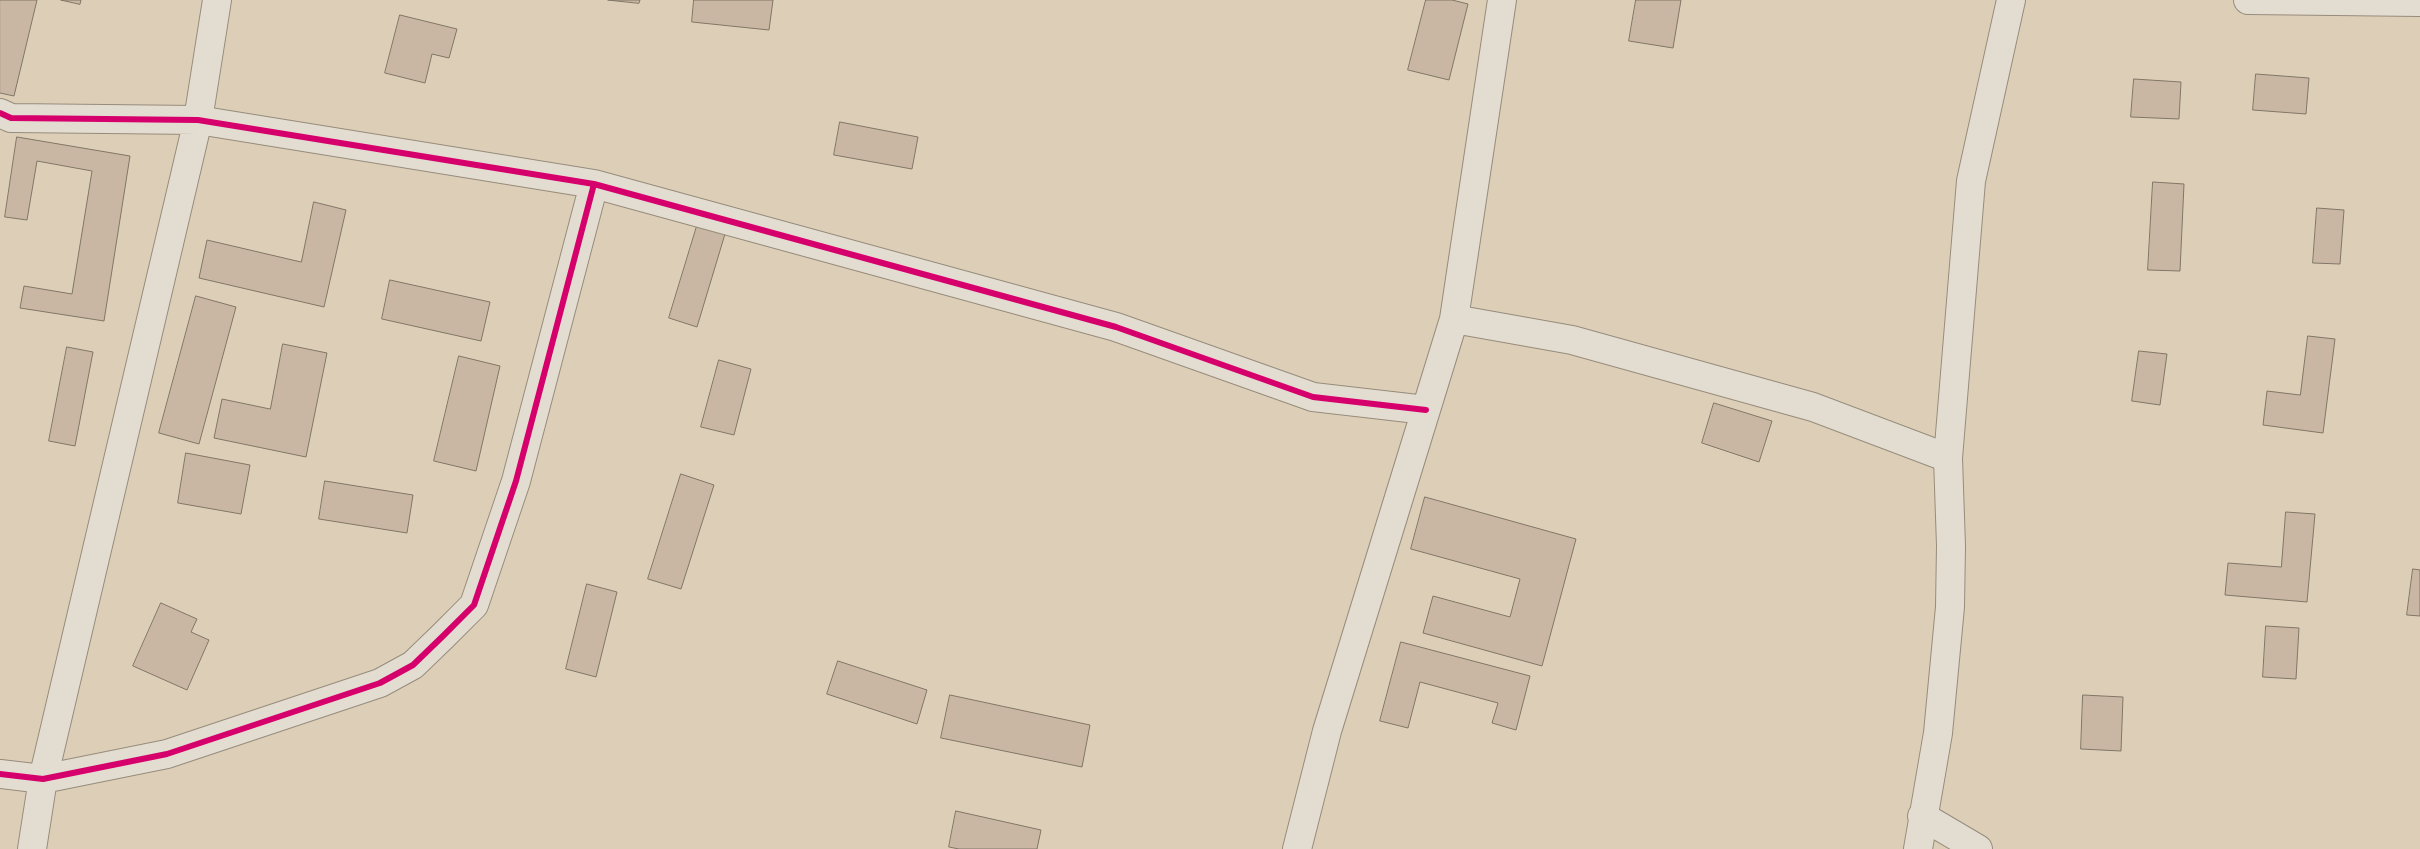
<!DOCTYPE html>
<style>
body{margin:0}
canvas{display:block;background:#ddcfb7}
</style>
<canvas width="2420" height="849"></canvas>
<script>
const c = document.querySelector('canvas').getContext('2d');
c.lineJoin = 'round';
function fill(path, color) { c.fillStyle = color; c.fill(path, 'evenodd'); }
function stroke(path, color, width, dash) { c.strokeStyle = color; c.lineWidth = width; c.lineCap = dash ? 'butt' : 'round'; c.setLineDash(dash || []); c.stroke(path); }
const building = new Path2D(`
 M0,0H37L14,96L0,93Z
 M61,0H81L80,4Z
 M608,0H640L639,3Z
 M694,0H773L769,30L692,22Z
 M1426,0H1452L1468,4L1449,80L1408,70Z
 M1636,0H1681L1673,48L1629,41Z
 M400,15L457,29L449,58L432,54L425,83L385,73Z
 M2256,74L2309,78L2306,114L2253,110Z
 M2134,79L2181,82L2179,119L2131,117Z
 M840,122L918,137L912,169L834,155Z
 M17,137L130,156L104,321L20,308L24,286L72,294L92,171L37,161L27,220L5,217Z
 M2153,182L2184,184L2180,271L2148,270Z
 M314,202L346,210L324,307L199,278L207,240L301,262Z
 M2317,208L2344,210L2340,264L2313,263Z
 M697,226L725,234L697,327L669,318Z
 M390,280L490,302L481,341L382,319Z
 M196,296L236,307L199,444L159,433Z
 M2308,336L2335,339L2323,433L2263,425L2267,391L2300,395Z
 M283,344L327,353L306,457L214,438L222,399L270,409Z
 M67,347L93,352L75,446L49,441Z
 M2139,351L2167,354L2160,405L2132,401Z
 M459,356L500,366L476,471L434,461Z
 M719,360L751,369L734,435L701,427Z
 M1714,403L1772,421L1759,462L1702,443Z
 M186,453L250,465L241,514L178,503Z
 M681,474L714,485L681,589L648,579Z
 M325,481L413,495L407,533L319,519Z
 M1425,497L1576,539L1542,666L1423,633L1433,596L1510,617L1520,579L1411,549Z
 M2286,512L2315,514L2307,602L2225,595L2228,563L2281,567Z
 M2413,569L2420,570V616L2407,615Z
 M587,584L617,592L596,677L566,669Z
 M161,603L197,619L191,632L209,640L187,690L133,666Z
 M2266,626L2299,628L2296,679L2263,677Z
 M1401,642L1530,676L1516,730L1492,723L1498,703L1420,682L1408,728L1380,721Z
 M838,661L927,690L917,724L827,694Z
 M950,695L1090,725L1082,767L941,738Z
 M2083,695L2123,697L2121,751L2081,749Z
 M956,811L1041,830L1037,849H959L949,847Z`);
const street = new Path2D(`
 M2248,0L2420,2
 M0,113L11,118L198,120L594,184L1116,327L1313,397L1426,410
 M1454,319L1572,340L1813,407L1948,458
 M0,774L43,779L167,754L380,683L413,665L443,636L474,605L516,481L594,184
 M1922,816L1978,849
 M32,849L43,779L198,120L217,0
 M1297,849L1327,731L1454,319L1502,0
 M1918,849L1938,733L1950,607L1951,546L1948,458L1971,181L2011,0`);
const cycleway = new Path2D(`
 M0,113L11,118L198,120L594,184L1116,327L1313,397L1426,410
 M0,774L43,779L167,754L380,683L413,665L443,636L474,605L516,481L594,184`);
fill(building, '#c9b7a3');
stroke(building, '#817667', 1);
stroke(street, '#978c7c', 30);
stroke(street, '#e3dcd0', 28);
stroke(cycleway, '#d6006c', 6);
</script>
